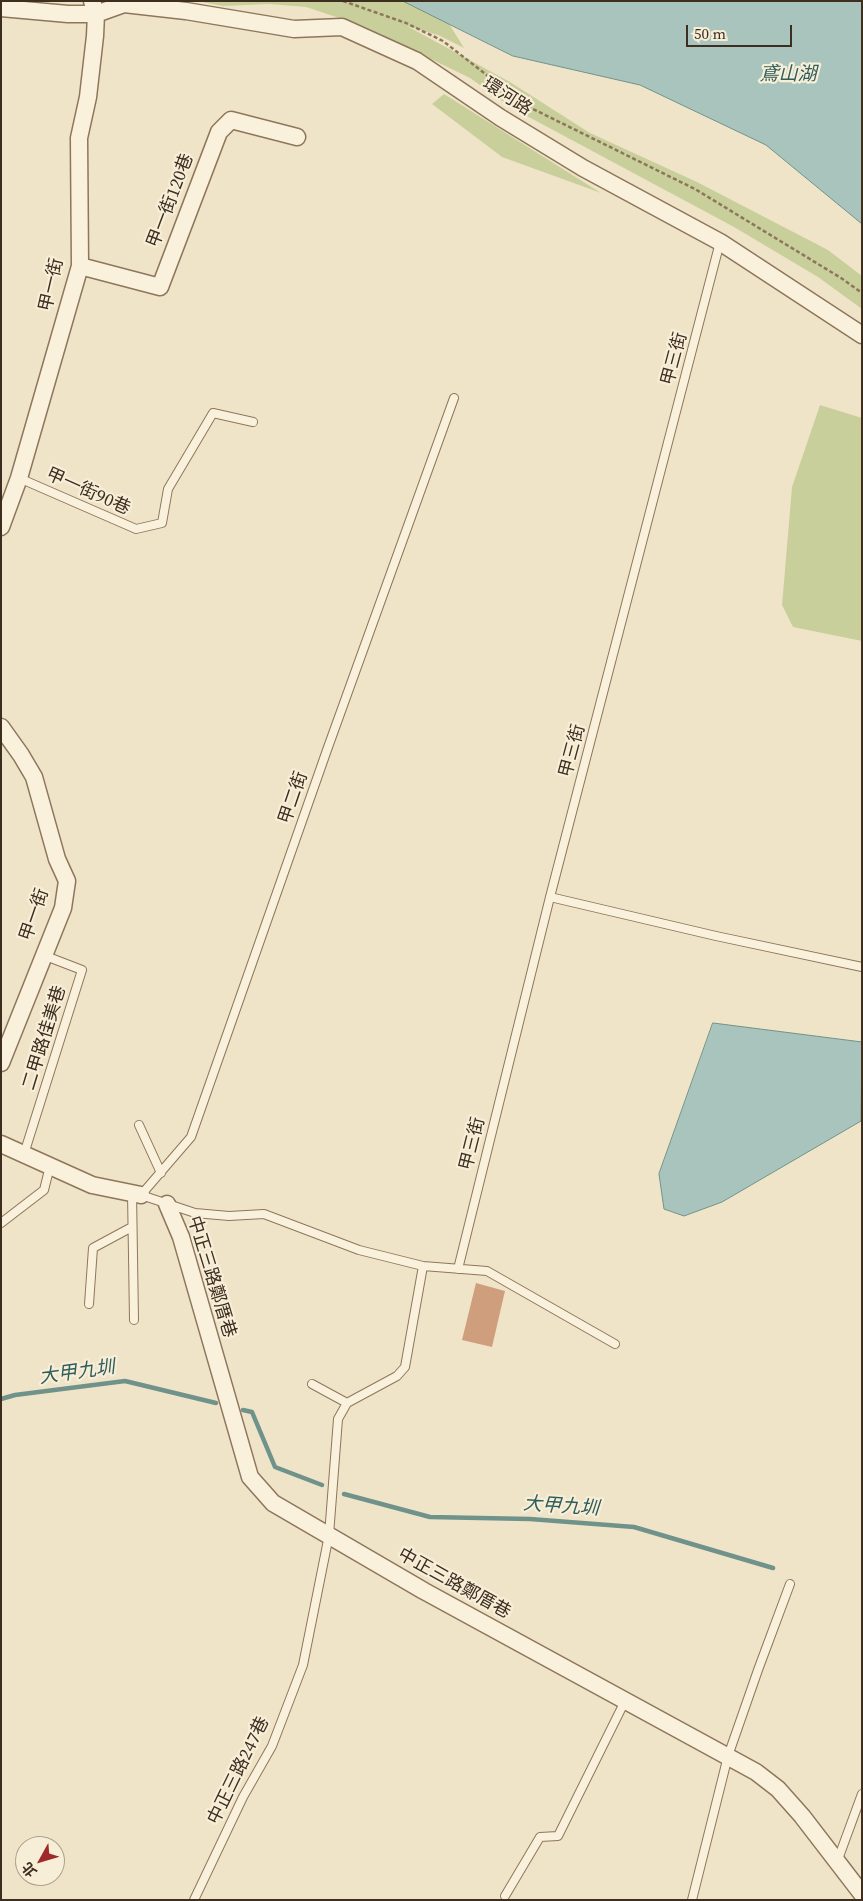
<!DOCTYPE html>
<meta charset="utf-8">
<style>
body{margin:0}
#map{position:relative;width:863px;height:1901px;overflow:hidden;background:#f0e4c8;font-family:"Source Serif 4","Noto Sans TC",serif}
canvas{display:block}
.frame{position:absolute;inset:0;border:2px solid #3d2e20;pointer-events:none}
.north{position:absolute;left:15px;top:1836px;width:50px;height:50px;box-sizing:border-box;background:#f7eed8;border:1px solid #ada18e;border-radius:50%;rotate:231deg;font-size:14px;font-weight:700;line-height:20px;text-align:center;color:#3d2e20}
.north::after{content:'';display:block;margin:auto;width:18px;height:22px;background:#9e2a2b;clip-path:polygon(50% 0,100% 100%,50% 72%,0 100%)}
.scale{position:absolute;left:686px;top:25px;width:106px;height:22px;box-sizing:border-box;border:2px solid #3d2e20;border-top:0;padding-left:6px;font-size:15px;line-height:18px;white-space:nowrap;color:#3d2e20;-webkit-text-stroke:4px #f7eed8;paint-order:stroke}
</style>
<div id="map">
<canvas width="863" height="1901"></canvas>
<div class="frame"></div>
<div class="north">北</div>
<div class="scale">50 m</div>
</div>
<script>
const c = document.querySelector('canvas').getContext('2d');
c.lineJoin = 'round';
function fill(path, color) { c.fillStyle = color; c.fill(path, 'evenodd'); }
function stroke(path, color, width, dash) { c.strokeStyle = color; c.lineWidth = width; c.lineCap = dash ? 'butt' : 'round'; c.setLineDash(dash || []); c.stroke(path); }
function drawText(font, color, halo, rows, align = 'center') {
  c.font = font + ' "Source Serif 4","Noto Sans TC",serif'; c.lineWidth = 4.5; c.setLineDash([]); c.textBaseline = 'middle'; c.strokeStyle = halo; c.fillStyle = color; for (const [text, x, y, turn = 0] of rows) {
    c.save(); c.translate(x, y); c.rotate((+turn || 0) * Math.PI / 180); c.textAlign = isNaN(turn) ? turn : align; if (halo) c.strokeText(text, 0, 0); c.fillText(text, 0, 0); c.restore();
  }
}
const green = new Path2D(`
 M197,1H435L464,48L438,35L407,26L510,82L590,133L697,182L828,250L862,276V309L818,277L734,227L512,108L470,78L363,26L306,7L269,4L223,6Z
 M444,94L601,193L502,157L432,104Z
 M820,405L862,418V641L793,627L782,605L792,487Z`);
const water = new Path2D(`
 M403,1H862V224L766,145L640,85L513,56Z
 M713,1023L862,1042L861,1121L722,1202L684,1216L664,1209L659,1174Z`);
const stream = new Path2D(`
 M1,1399L15,1395L125,1381L216,1403
 M243,1410L252,1412L275,1467L322,1485
 M344,1494L430,1517L530,1519L634,1527L773,1568`);
const building = new Path2D(`
 M476,1283L505,1291L492,1347L462,1340Z`);
const path = new Path2D(`
 M343,1L406,23L443,41L525,105L695,189L841,278L862,293`);
const service = new Path2D(`
 M454,398L327,750L191,1137L141,1195L195,1213L229,1216L264,1214L359,1250L423,1266L487,1271L615,1344
 M19,478L136,529L162,523L168,489L213,413L253,422
 M550,897L716,936L862,967
 M139,1125L161,1173
 M24,1154L82,970L43,955
 M132,1192L134,1320
 M1,1223L44,1190L50,1166
 M458,1269L550,897L720,242
 M89,1304L93,1248L132,1227
 M312,1384L347,1403
 M837,1862L862,1794
 M505,1896L540,1837L558,1836L625,1701
 M194,1900L243,1797L272,1746L303,1665L329,1535L338,1419L347,1403L397,1376L405,1367L423,1266
 M692,1900L728,1756L758,1670L790,1584`);
const minor = new Path2D(`
 M1,8L68,14H96L124,4L186,11L294,29L342,27L417,61L501,118L583,168L720,242L862,335
 M80,266L160,287L219,132L231,120L297,137
 M1,527L19,478L80,266L79,138L88,97L95,36L96,14L92,1
 M1,727L21,755L34,777L57,859L67,881L63,908L1,1063
 M1,1144L92,1185L141,1195
 M167,1204L181,1237L250,1477L273,1503L424,1591L756,1772L778,1789L802,1816L862,1894`);
const streetNames = [
 ["環河路",507,97,33],
 ["甲一街120巷",171,201,-69],
 ["甲一街",52,285,-77],
 ["甲三街",675,359,-75],
 ["甲一街90巷",88,492,24],
 ["甲三街",573,751,-75],
 ["甲二街",294,798,-71],
 ["甲一街",35,915,-71],
 ["二甲路佳美巷",45,1038,-73],
 ["甲三街",473,1144,-76],
 ["中正三路鄭厝巷",211,1277,73],
 ["中正三路鄭厝巷",454,1584,29],
 ["中正三路247巷",239,1771,-64]
];
const waterNames = [
 ["鳶山湖",788,75],
 ["大甲九圳",77,1373,-8],
 ["大甲九圳",561,1507,4]
];
fill(green, '#c9cf9b');
fill(water, '#a9c4bc');
stroke(water, '#6f938a', 1);
stroke(stream, '#6f938a', 4.5);
fill(building, '#cf9f7d');
stroke(service, '#8d765c', 10);
stroke(minor, '#8d765c', 19);
stroke(path, '#8d765c', 2.5, [4, 2.5]);
stroke(service, '#faf1dc', 8);
stroke(minor, '#faf1dc', 16);
drawText('18px', '#3d2e20', '#f7eed8', streetNames);
drawText('italic 19px', '#2f5d5a', '#f7eed8', waterNames);
</script>
